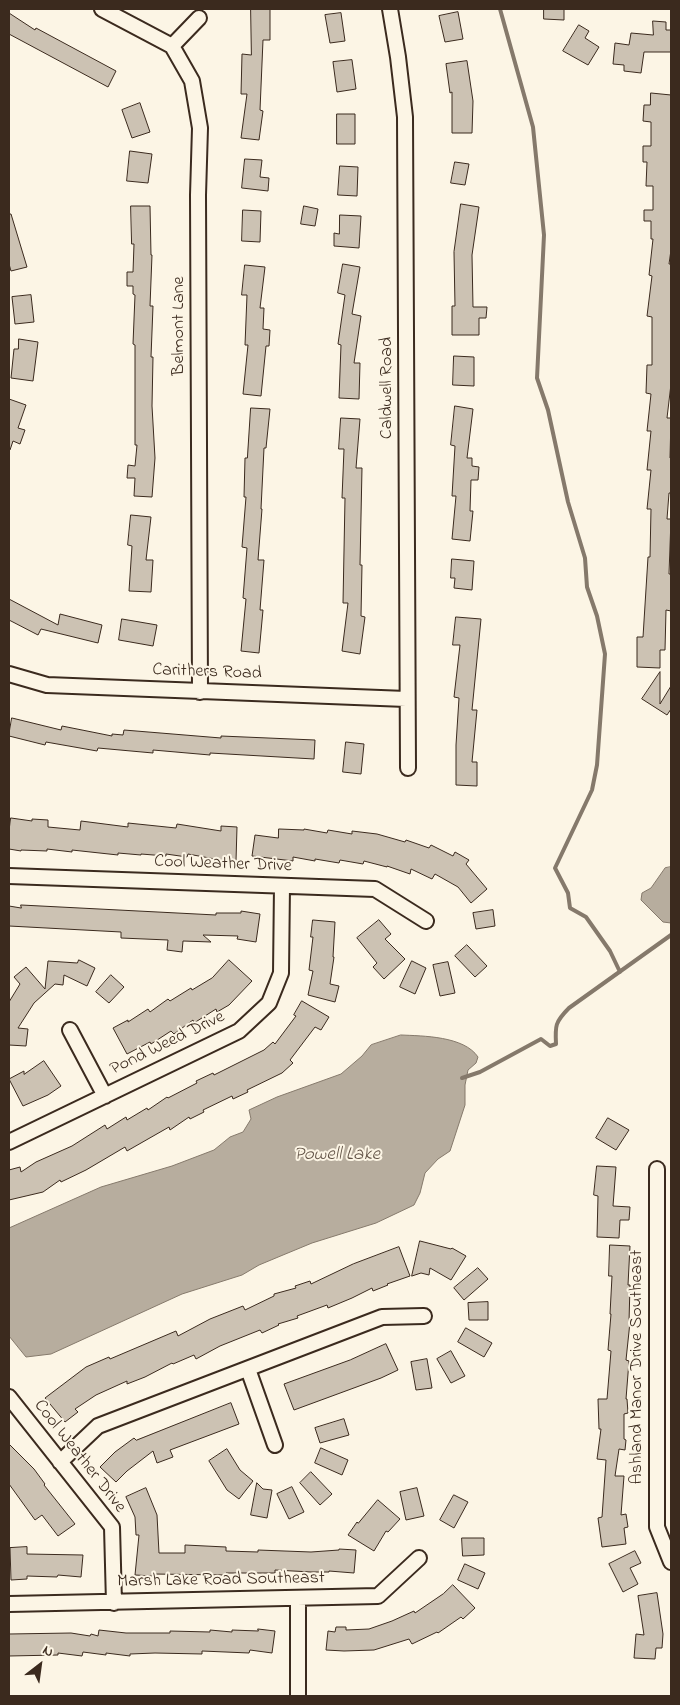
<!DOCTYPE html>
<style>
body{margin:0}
#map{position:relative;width:680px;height:1705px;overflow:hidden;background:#fcf5e5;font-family:"Indie Flower",sans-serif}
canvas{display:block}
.frame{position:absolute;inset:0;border:10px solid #3b2a1e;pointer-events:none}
.north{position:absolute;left:15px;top:1640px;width:50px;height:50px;-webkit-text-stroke:4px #fcf5e5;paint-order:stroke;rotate:30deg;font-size:14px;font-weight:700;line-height:20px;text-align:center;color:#3b2a1e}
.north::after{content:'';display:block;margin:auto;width:18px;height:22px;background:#3b2a1e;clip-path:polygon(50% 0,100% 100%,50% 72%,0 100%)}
</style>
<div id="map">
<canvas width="680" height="1705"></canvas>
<div class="frame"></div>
<div class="north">N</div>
</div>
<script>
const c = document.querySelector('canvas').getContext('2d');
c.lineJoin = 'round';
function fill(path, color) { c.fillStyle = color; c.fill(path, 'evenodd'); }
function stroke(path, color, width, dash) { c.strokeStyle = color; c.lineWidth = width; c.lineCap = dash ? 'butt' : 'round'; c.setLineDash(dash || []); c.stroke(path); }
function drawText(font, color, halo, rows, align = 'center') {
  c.font = font + ' "Indie Flower",sans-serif'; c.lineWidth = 4; c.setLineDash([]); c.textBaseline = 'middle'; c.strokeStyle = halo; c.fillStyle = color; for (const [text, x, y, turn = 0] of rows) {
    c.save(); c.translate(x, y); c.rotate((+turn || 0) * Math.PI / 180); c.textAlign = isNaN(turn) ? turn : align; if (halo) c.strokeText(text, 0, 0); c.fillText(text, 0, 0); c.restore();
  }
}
const water = new Path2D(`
 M671,867V923L663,922L641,900L642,893L651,888L665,868Z
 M401,1035C423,1036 464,1036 478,1057L476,1063L468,1070L465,1085V1105L450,1151L438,1159L425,1173L420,1193L414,1205L376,1223L312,1243L283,1255L259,1265L242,1275L182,1294L51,1354L26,1357L9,1336V1228L101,1187L172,1166L214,1150L230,1137L243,1132L251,1119L249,1110L277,1097L341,1074L362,1056L371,1045Z`);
const stream = new Path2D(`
 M500,9L533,127L544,235L537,378L548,410L568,502L585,558L587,587L597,616L605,654L597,765L592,790L555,868L568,893L570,908L586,917L610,951L620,972
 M462,1078L480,1072L541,1039L550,1046L556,1044C555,1026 555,1022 569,1008L671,935`);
const building = new Path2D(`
 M251,9H270V40H263L260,110L263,111L259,140L241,138L247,94H241L242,54L251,55Z
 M544,9H564V20L544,19Z
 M458,12L463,39L445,42L439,16Z
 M9,13L35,30L36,28L116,71L108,87L9,34Z
 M341,13L345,41L330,43L325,15Z
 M653,21L666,22V30H671V52H644L641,73L624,71V65L613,64L615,43L629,45L631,33L653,35Z
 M579,25L589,31L585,38L599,47L588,65L563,51Z
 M352,60L356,89L337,92L333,62Z
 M467,61L473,101L472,133H452V92L450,93L446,64Z
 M651,93L671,95V250L669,264H671V384L667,418H671L670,458H671V493H669L667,519H671L669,574H671V611L666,610L665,650H660V668L637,667V637H643L648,557H650L651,509H647L651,470H647L651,431H647L651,394L646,393L647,365H652V317L647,316L652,276L649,275L653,239H651V221H644V210H653V186H646L647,162H643V146H651V122L643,121L644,105H650Z
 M140,103L150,132L132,138L122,110Z
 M337,114H355V144H337Z
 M130,151L152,154L148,183L127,181Z
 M245,159L262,160L260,177L269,178L268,191L242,188Z
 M455,162L469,164L465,185L451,183Z
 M340,166L358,167L357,196L338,195Z
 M461,204L479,207L472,255L473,307H487L486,318H479V335H452V306H455L454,252Z
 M131,206H150L151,255H152L150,306H153L151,357H153L152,406L155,458L152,497L134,496L135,478H127L128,465L135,466L137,445H135V345L133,344L135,295L133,294V286H127V272H133L134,244H132Z
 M304,206L318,209L315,226L301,224Z
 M243,210L261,211L260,242L242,241Z
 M9,214H11L27,267L11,271L9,264Z
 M340,215L361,216L359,248L334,246V233L339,234Z
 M343,264L360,267L352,314L361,316L354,363H360L359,399L339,398L341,345L338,344L345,295L338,293Z
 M245,265L265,267L260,308H264L263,329L270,330L269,346H266L261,396L243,394L248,345H245L247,295H242Z
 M31,295L34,322L15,324L12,297Z
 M19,339L38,342L33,381L11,378L14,349H18Z
 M454,356L474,357V386L453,385Z
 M9,399L26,405L18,428L25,430L20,444L13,441L10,450H9Z
 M455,406L473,409L467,458H472V466L479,467L478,480H471L470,511H473L470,541L452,539L456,496H452L455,446L451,445Z
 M251,408L270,409L266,448H264L261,509H262L258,560H264L260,610H263L259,653L241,651L246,599L243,598L247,548L242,547L246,497H244L245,458H247Z
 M341,418L360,419L356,468H362L360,565H362L361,616L365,617L360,654L342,651L348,603H343L345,498H342L344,449H339Z
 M131,515L151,517L146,560H153L151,592L129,591L132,546L128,545Z
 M452,559L474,561L472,590L454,588L455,578H451Z
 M9,599L58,625L60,614L102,625L98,643L41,629L38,635L9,620Z
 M456,617L481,619L472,710H477L472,762H477V786L456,785V745L459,698L454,697L460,645H453Z
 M122,619L157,625L153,646L119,640Z
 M660,672V704L671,686V709L667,715L642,699Z
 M12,718L61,730L62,726L112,736V734L123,735L124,730L221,738V736L315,740L314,759L210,753V755L153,750V753L98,748L97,751L46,742L45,745L9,736Z
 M346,742L364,744L361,774L343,772Z
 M11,818L32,821V819L48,820V827L80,830L81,821L128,827V823L176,828L177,824L221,831V826L237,827L236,861L220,860L188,854L187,857L166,854V856L141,854V855L118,853V855L72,850V852L47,849V851L21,850V851L9,849V831Z
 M279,829L304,830V829L327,833L328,830L352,834V831L377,834L405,842L406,840L429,848L431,845L453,856L455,852L469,860L466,864L487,889L471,903L458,887L435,874L432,879L411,869L410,874L387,866V867L364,861L363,864L340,860L339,863L315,859V861L293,857V861L252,856L255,835L278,838Z
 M21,905L216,915V913H241V911L260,914L256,942L237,939L238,936L203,935L211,942L183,941L182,952L167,950L168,940L121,938V932L9,926V906L21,908Z
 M493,910L495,926L476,929L473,913Z
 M313,920L335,922L333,957H334L330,984L339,986L335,1002L308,995L313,971L309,970L313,937H311Z
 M379,920L391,934L385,939L405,959L384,979L373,967L377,963L357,938Z
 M467,945L487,966L475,977L455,956Z
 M79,960L95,968L87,986L64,975L63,985L55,984L34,1003L18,1028L28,1029L26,1046L9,1045V1002L20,984L14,977L26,967L45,989L48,961L77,963Z
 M229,960L252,981L229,1005L217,1012L216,1009L194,1023L193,1020L174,1034L171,1031L151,1044L150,1042L127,1054L113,1028L128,1020V1022L148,1009L150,1012L168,999L170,1001L191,988L192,990L212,978Z
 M412,961L426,968L415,994L400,987Z
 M448,962L455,993L440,996L433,965Z
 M111,975L124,987L109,1003L96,992Z
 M302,1001L329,1017L321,1030L315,1027L290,1060L293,1063L282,1073L247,1090L248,1092L233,1099L232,1096L203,1110L204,1112L190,1119L189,1117L170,1130L169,1127L127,1151L125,1147L86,1170L61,1182L60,1180L43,1192L9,1200V1170L20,1167L21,1172L36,1162L72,1146L105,1125L107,1129L126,1117L127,1120L147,1108L148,1110L167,1097L168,1098L197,1083L196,1081L213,1073L214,1075L264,1050L273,1042L275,1044L296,1016L294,1015Z
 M44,1061L61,1086L48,1095L23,1106L9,1079L24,1071V1074Z
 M608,1118L629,1130L616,1150L596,1138Z
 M597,1166L616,1167L613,1206L630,1207L629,1220H620L619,1238L597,1237L598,1196L594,1195Z
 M420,1241L451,1249L452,1248L466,1256L451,1280L430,1268L429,1275L421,1273L412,1276Z
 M610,1245L630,1246L628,1285H630L629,1322H630L626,1360L629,1361L626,1399H627L628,1413L624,1414V1439L626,1440L625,1450L619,1449L615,1476H624L621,1515L626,1514L628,1527L624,1528L626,1544L602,1547L598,1518L602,1517L606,1460L597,1459L601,1429H599L598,1399H607L611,1351L608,1350L611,1314H610L612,1276H609Z
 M399,1247L410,1276L387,1284L388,1285L373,1291L372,1288L352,1298L328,1308L327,1305L297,1316L298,1318L278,1324L279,1325L262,1333L260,1330L220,1346L196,1359L194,1355L173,1364L172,1363L145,1377L127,1384V1381L96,1395L75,1409L78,1412L65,1422L45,1398L86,1367L109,1357L110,1359L176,1331L178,1336L210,1319L243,1306L245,1310L274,1296V1294L296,1288L295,1286L310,1281L311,1284L353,1264Z
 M478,1268L488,1279L464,1300L454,1288Z
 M488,1302V1320H469L468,1303Z
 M466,1328L492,1343L484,1357L458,1342Z
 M386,1344L398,1370L381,1378L294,1410L284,1384L350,1360Z
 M451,1351L465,1376L451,1383L437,1359Z
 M427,1359L432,1388L416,1390L411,1362Z
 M231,1403L239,1424L170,1450L173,1457L157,1463L153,1451L127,1471L116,1482L100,1467L115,1452L134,1438L136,1440Z
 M344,1419L349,1435L320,1443L315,1428Z
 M9,1444L34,1469L45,1484L44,1485L75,1524L58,1536L42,1515L35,1520L9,1484Z
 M321,1448L348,1460L342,1475L315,1463Z
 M227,1449L240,1470L253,1481L239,1499L227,1490L209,1461Z
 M311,1472L332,1494L320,1505L300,1483Z
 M257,1483L263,1489L272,1490L267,1518L251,1515Z
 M292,1487L304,1512L289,1519L277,1494Z
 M146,1488L157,1515L159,1553H185V1545L226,1547V1551L258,1552V1550L311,1552L339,1550V1549L356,1550L354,1573L329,1571V1572H311L275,1570V1573H226V1575L153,1574V1576L135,1575L139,1535H136L135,1517L126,1497Z
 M417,1488L424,1516L406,1520L400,1492Z
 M454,1495L468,1502L454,1528L440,1520Z
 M378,1500L400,1519L388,1532L386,1531L374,1551L348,1535L357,1522L358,1523Z
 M462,1538H484V1555L463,1556Z
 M27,1547V1554L83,1555L81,1577L58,1575L57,1577L27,1576V1579L11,1580L10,1548Z
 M635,1551L641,1563L630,1568L638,1584L623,1592L609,1564Z
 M465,1564L485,1573L478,1589L458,1580Z
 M453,1585L475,1608L463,1619L461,1617L438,1633L437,1632L412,1644L409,1639L374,1650L344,1651L326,1650L328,1631L335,1632L336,1627H346V1630L369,1629L392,1621L414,1611L415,1613L443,1594Z
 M657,1593L663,1634L662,1648H656L655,1659L634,1658L636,1634L644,1635L638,1596Z
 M258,1629L275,1631L272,1653L250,1650L249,1653L202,1651V1654L155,1653L130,1654V1656L106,1653V1655L83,1652L82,1656L58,1653V1655L9,1656V1634L71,1633L90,1636L91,1634L98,1636L99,1630L126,1633H170V1631L210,1632V1630L232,1632V1630L258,1631Z`);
const minor = new Path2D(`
 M102,9L172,46L192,81L200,128L198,195L200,692
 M390,9L398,57L405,117L408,768
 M172,46L199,18
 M9,674L47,685L406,699
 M9,876L375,889L426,921
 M70,1030L105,1096
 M9,1142L239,1031L269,1003L281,973L282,886
 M657,1169V1527L671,1562
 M248,1369L275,1445
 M9,1397L112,1527L114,1603
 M60,1462L98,1426L382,1317L424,1316
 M9,1604L378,1596L419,1558
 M298,1696V1598`);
const streetNames = [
 ["Belmont Lane",180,326,-90],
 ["Caldwell Road",388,388,-90],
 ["Carithers Road",207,673,2],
 ["Cool Weather Drive",223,865,2],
 ["Pond Weed Drive",168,1044,-26],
 ["Ashland Manor Drive Southeast",638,1367,-90],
 ["Cool Weather Drive",79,1457,52],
 ["Marsh Lake Road Southeast",221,1581,-1]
];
const waterNames = [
 ["Powell Lake",337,1156]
];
fill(water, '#b7ad9e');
stroke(water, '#85796b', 1);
stroke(stream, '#85796b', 4);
fill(building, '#ccc2b3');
stroke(building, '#3b2a1e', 1);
stroke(minor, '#3b2a1e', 18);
stroke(minor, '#fcf5e5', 14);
drawText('18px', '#3b2a1e', '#fcf5e5', streetNames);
drawText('italic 19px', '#605144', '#fcf5e5', waterNames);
</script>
